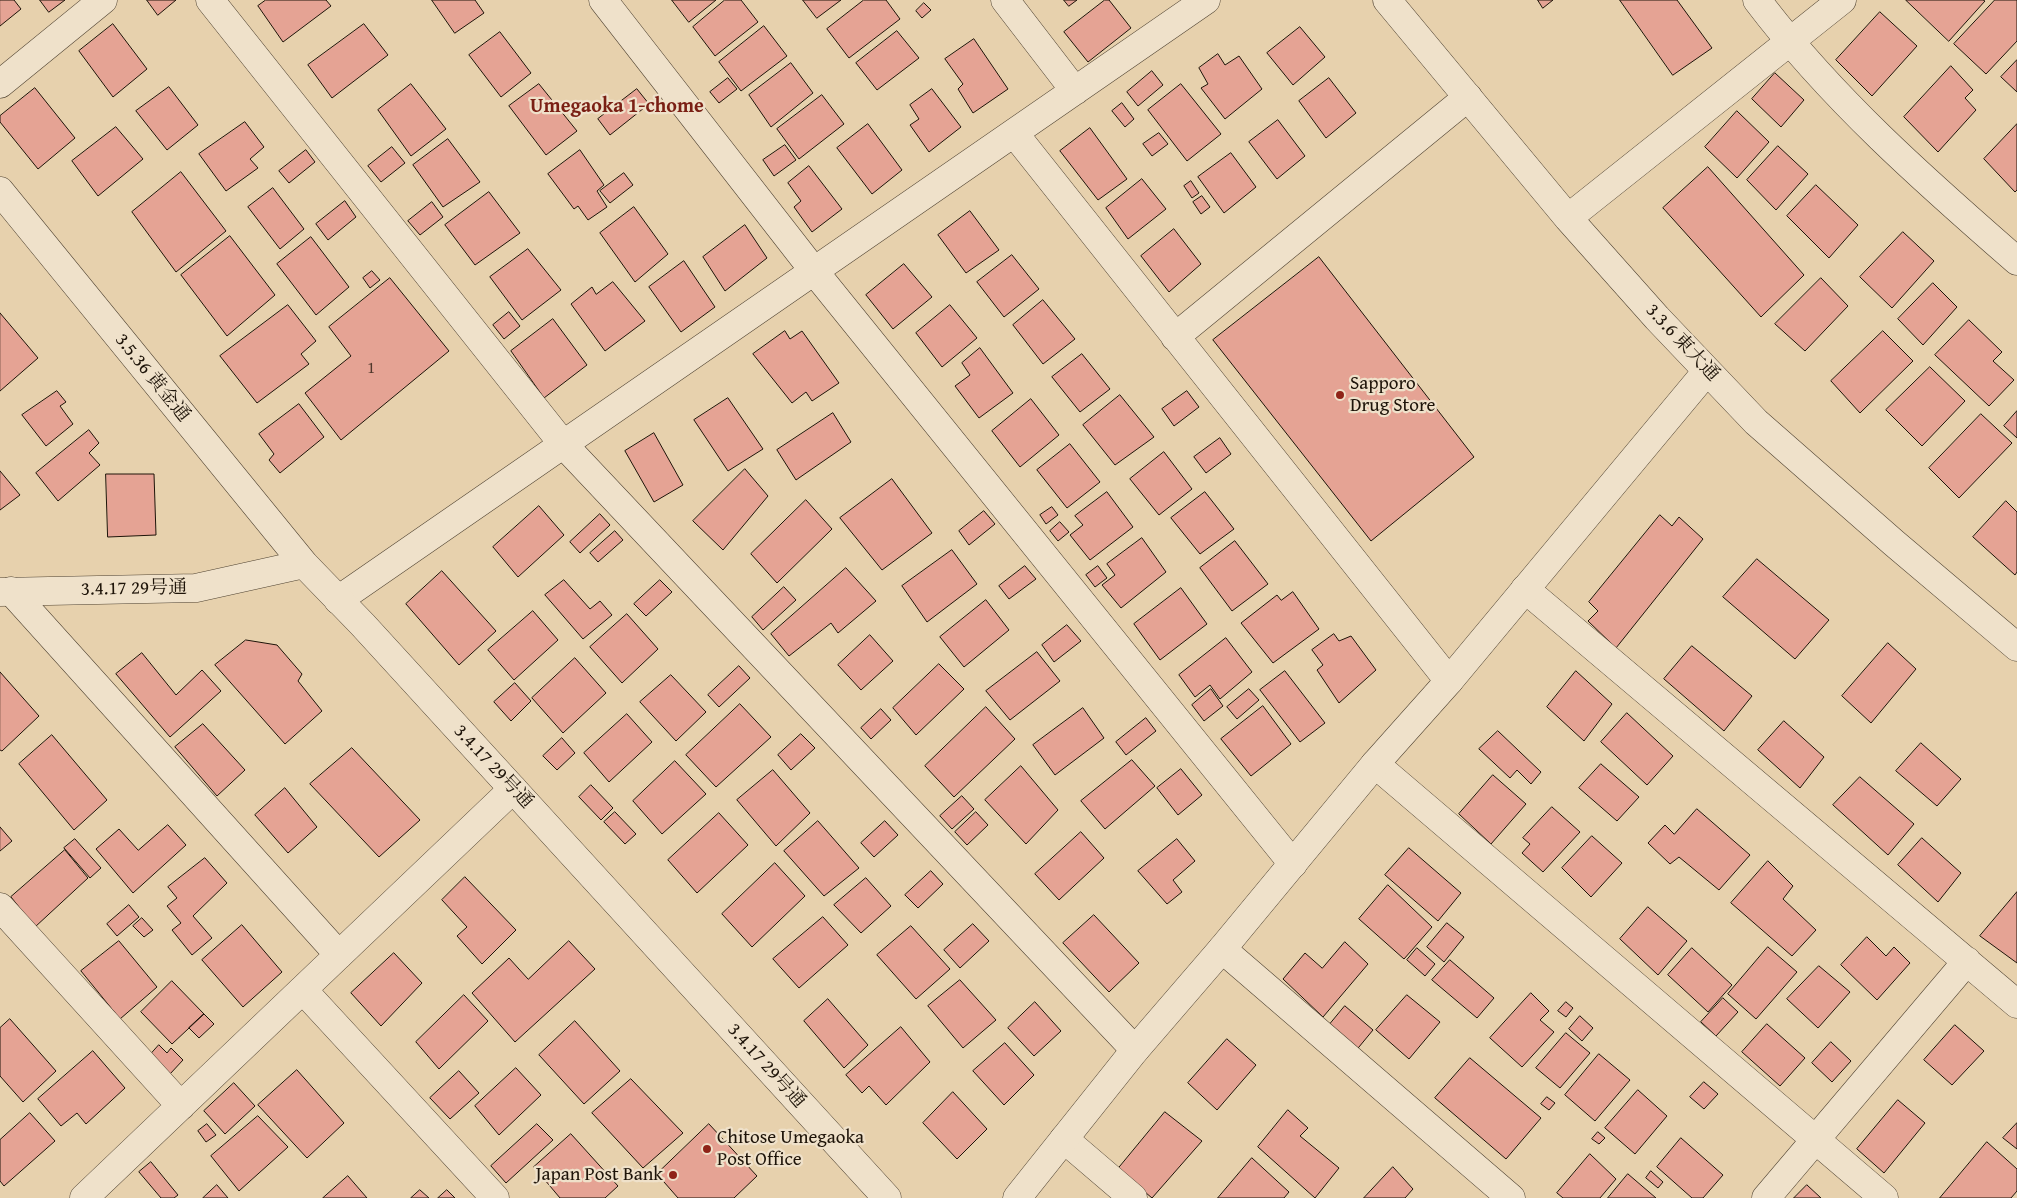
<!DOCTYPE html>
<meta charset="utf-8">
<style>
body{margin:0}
canvas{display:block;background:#e7d1ad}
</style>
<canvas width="2017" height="1198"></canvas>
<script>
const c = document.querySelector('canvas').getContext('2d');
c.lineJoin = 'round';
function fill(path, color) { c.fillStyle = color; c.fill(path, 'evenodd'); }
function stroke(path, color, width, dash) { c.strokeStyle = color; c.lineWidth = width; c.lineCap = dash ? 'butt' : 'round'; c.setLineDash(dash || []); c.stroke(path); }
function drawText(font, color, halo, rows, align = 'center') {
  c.font = font + ' "Gentium Book Plus","Noto Serif JP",serif'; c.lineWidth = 4.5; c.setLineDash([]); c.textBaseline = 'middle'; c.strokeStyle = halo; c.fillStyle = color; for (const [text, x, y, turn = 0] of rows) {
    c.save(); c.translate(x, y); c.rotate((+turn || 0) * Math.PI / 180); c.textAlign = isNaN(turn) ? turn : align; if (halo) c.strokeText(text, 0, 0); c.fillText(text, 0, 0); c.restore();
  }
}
const building = new Path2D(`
 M0,0H14L21,9L0,26Z
 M40,0H65L49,12Z
 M147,0H176L158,15Z
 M266,0H326L331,6L283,42L258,6Z
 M432,0H475L484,13L455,33Z
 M672,0H716L689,22Z
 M725,0H741L758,22L715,56L693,27Z
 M803,0H841L817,18Z
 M864,0H886L900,19L849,58L827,29Z
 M1064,0H1077L1069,6Z
 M1105,0H1109L1131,28L1088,62L1064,32Z
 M1538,0H1553L1543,8Z
 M1620,0H1677L1712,48L1673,75Z
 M1906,0H1983L1985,1L1949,41Z
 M1995,0H2017V41L1986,74L1954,44Z
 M924,3L931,10L922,18L916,11Z
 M1880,12L1917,46L1872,96L1836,60Z
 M113,24L147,69L113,97L79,51Z
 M364,24L388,55L332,98L308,65Z
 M764,26L787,56L741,91L719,62Z
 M1300,27L1325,57L1293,85L1267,53Z
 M897,31L919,58L877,90L856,63Z
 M500,32L531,73L501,97L469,55Z
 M974,39L1008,89L973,113L958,89L963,84L945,59Z
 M1218,54L1225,65L1239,56L1262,89L1225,119L1201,88L1208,84L1199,68Z
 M2017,60V92L2001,77Z
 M791,63L813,93L771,127L749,95Z
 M1951,66L1973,90L1965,98L1976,110L1938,152L1904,117Z
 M1152,71L1163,85L1138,106L1127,92Z
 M1775,73L1804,100L1781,127L1752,99Z
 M728,78L737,89L719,103L710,92Z
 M1329,78L1356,113L1326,138L1299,101Z
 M411,84L446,129L411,156L378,110Z
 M539,84L577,131L546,155L509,106Z
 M1181,84L1221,134L1187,161L1148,110Z
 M169,87L198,125L167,150L136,111Z
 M35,88L75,138L38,169L0,122V116Z
 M637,89L649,104L610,135L598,119Z
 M932,89L961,127L929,152L910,125L919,119L910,105Z
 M822,95L844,124L799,159L777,129Z
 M1122,103L1134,119L1125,127L1112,111Z
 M1737,111L1769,142L1737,178L1705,147Z
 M1278,120L1305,156L1277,179L1249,142Z
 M245,122L264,147L250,159L258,168L226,191L199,154Z
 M868,124L902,170L872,194L837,148Z
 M2017,124V190L2015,192L1984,159Z
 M116,127L143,159L98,196L72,161Z
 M1090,128L1127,179L1098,200L1060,151Z
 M1159,133L1168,144L1152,156L1143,144Z
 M448,139L480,182L443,207L413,165Z
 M785,145L796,160L774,176L763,160Z
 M1778,146L1808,174L1776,210L1747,180Z
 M392,147L405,163L381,182L368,166Z
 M306,150L315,162L289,183L279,171Z
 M580,150L604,185L597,191L607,207L588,220L578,206L574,209L548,174Z
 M1231,153L1256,187L1224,213L1198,177Z
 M809,166L842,209L812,232L794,207L801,201L788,183Z
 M1708,167L1804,275L1761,317L1663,208Z
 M181,172L226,231L176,272L132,212Z
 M624,173L633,185L610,203L600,191Z
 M1142,179L1166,209L1128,239L1106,208Z
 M1191,181L1199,193L1192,198L1184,186Z
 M1816,185L1858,225L1829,258L1787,216Z
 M273,188L304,229L280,249L248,207Z
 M489,192L520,233L475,265L445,225Z
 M1202,196L1210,207L1201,214L1193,202Z
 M345,201L356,217L328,240L316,224Z
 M432,202L443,217L420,235L408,221Z
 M634,207L668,254L635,282L600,233Z
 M970,211L999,250L966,273L938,235Z
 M745,225L767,258L725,291L703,257Z
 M1174,229L1201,264L1169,292L1141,256Z
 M1903,232L1934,261L1892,308L1860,277Z
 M230,236L275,295L227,336L181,275Z
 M311,237L349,287L316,315L277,264Z
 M528,249L561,290L522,320L490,277Z
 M1012,255L1039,289L1004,317L977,282Z
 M1319,257L1474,457L1371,541L1213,340Z
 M684,261L715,307L681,332L649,287Z
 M904,264L932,297L893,329L866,295Z
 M372,271L380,280L370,288L363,278Z
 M390,278L449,351L341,440L305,393L351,356L329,327Z
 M1821,278L1848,306L1805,351L1775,324Z
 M613,282L645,321L605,351L571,304L592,287L596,294Z
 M1933,283L1957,307L1923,345L1898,319Z
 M1043,300L1075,339L1043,364L1013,325Z
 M288,305L316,341L301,354L309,364L257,403L220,356Z
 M950,305L977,338L942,367L916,333Z
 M509,312L520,326L504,339L493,325Z
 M0,313L38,358L0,391Z
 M553,319L587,365L544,398L511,351Z
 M1969,320L2002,352L1993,361L2014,380L1989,406L1935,355Z
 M785,331L790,339L802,331L839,383L812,401L806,392L792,403L753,354Z
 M1883,331L1913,361L1860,413L1831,381Z
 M980,348L1013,393L979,418L955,386L970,375L962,363Z
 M1082,354L1110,389L1080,412L1052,377Z
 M1930,367L1965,401L1922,446L1886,410Z
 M57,391L66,402L60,406L73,424L46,446L22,415Z
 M1187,391L1199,407L1174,426L1162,409Z
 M1120,395L1154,437L1115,465L1083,425Z
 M728,398L763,449L728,471L694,420Z
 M1031,399L1059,435L1020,467L992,431Z
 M299,404L324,437L280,473L269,460L274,454L259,434Z
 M2017,411V438L2004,426Z
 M833,413L851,442L796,480L777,450Z
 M1981,414L2012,443L1959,498L1929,468Z
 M89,430L99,443L89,453L100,465L58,501L36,473Z
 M654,433L683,485L654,502L625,451Z
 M1220,438L1231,454L1206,473L1194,457Z
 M1070,444L1100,482L1067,508L1037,470Z
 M1164,452L1192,489L1159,515L1130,479Z
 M745,469L768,496L723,550L693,521Z
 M0,471L20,495L0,510Z
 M106,474H154L156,535L108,537Z
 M892,479L932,533L882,570L840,518Z
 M1107,492L1133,527L1090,560L1070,535L1083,525L1075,516Z
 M1205,492L1234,529L1200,554L1171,518Z
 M806,500L832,529L777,583L751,554Z
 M2006,501L2017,512V572L2015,575L1973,537Z
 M539,506L564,535L518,577L493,547Z
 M1052,507L1058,515L1046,524L1040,515Z
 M984,511L995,524L969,545L959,531Z
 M600,514L610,525L580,553L570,542Z
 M1660,515L1672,526L1679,517L1703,539L1616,648L1588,621L1598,611L1589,602Z
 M1060,522L1069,532L1058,541L1050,531Z
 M615,531L623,540L598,562L590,553Z
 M1142,538L1166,572L1121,608L1102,585L1115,575L1107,564Z
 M1235,541L1268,584L1232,611L1200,568Z
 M952,550L977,584L927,622L902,586Z
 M1757,559L1829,620L1795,659L1723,597Z
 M1025,566L1036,579L1009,599L999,586Z
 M1098,566L1107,578L1095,587L1086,575Z
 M846,568L876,601L838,633L831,623L789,656L771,634Z
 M442,571L496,631L459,665L406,604Z
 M564,580L590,609L600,601L612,615L583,639L545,595Z
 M660,580L672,592L646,616L634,604Z
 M784,587L796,600L763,630L752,617Z
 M1181,588L1207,624L1160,660L1134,624Z
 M1293,592L1319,629L1273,663L1241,623L1277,595L1281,600Z
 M986,600L1009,630L964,667L940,637Z
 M533,611L558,640L514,680L488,650Z
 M627,614L658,649L622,683L590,647Z
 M1067,625L1081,641L1054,662L1042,645Z
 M1334,634L1339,641L1351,636L1376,670L1339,703L1317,670L1323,665L1312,650Z
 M870,635L893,661L861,690L838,665Z
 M1226,638L1252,672L1220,699L1210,685L1195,697L1179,675Z
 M246,640L277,645L302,674L298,681L322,711L285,744L215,665Z
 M1888,643L1916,669L1871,723L1842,696Z
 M1692,646L1752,696L1724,731L1664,679Z
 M1037,652L1060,681L1010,720L986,691Z
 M142,653L176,695L202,670L221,691L170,737L116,674Z
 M575,658L606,693L563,733L532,698Z
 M939,664L964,689L916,735L893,708Z
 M739,666L750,678L719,707L708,695Z
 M1285,671L1325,723L1300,742L1260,690Z
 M1576,671L1612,704L1584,741L1547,707Z
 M0,672L39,716L2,751L0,750Z
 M671,675L706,712L676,741L640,702Z
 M515,683L531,701L511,721L494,702Z
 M1211,689L1223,706L1204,721L1192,705Z
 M1249,689L1259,700L1237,719L1227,707Z
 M740,704L771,737L716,787L686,755Z
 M1263,706L1291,744L1251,776L1221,739Z
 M986,707L1015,739L954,797L925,766Z
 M1083,708L1104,738L1055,775L1033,745Z
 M881,709L891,720L871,739L861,728Z
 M1627,713L1673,756L1647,785L1601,742Z
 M627,714L652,742L609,782L584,753Z
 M1146,718L1156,731L1126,755L1116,742Z
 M1784,721L1824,757L1800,788L1758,750Z
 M203,724L245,770L217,796L175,747Z
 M1498,731L1541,772L1531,784L1517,770L1510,778L1479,749Z
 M801,734L815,748L791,770L778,755Z
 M52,735L107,800L74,830L19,764Z
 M562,738L575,753L557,770L543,756Z
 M1921,743L1961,779L1937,806L1896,771Z
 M352,748L420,820L379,857L310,784Z
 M1132,760L1155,786L1105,829L1081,801Z
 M675,761L706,794L662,834L633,801Z
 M1601,764L1639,797L1617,821L1579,788Z
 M1021,766L1058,810L1026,844L985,800Z
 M1181,769L1202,795L1178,815L1157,788Z
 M773,770L810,813L776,846L737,800Z
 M1493,775L1526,804L1491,844L1459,814Z
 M1860,777L1914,824L1888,855L1833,805Z
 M591,785L613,808L601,820L579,797Z
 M285,788L317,827L288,853L255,815Z
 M962,796L974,809L952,829L940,816Z
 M1552,807L1580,832L1543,872L1522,853L1530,844L1523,838Z
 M1697,809L1750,855L1719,890L1679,857L1670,864L1648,843L1665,825L1674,834Z
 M615,812L636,834L625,844L604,822Z
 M976,812L988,825L967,845L955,832Z
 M719,813L748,845L697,893L668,860Z
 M818,821L859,868L824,896L784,851Z
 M885,821L898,835L874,857L861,843Z
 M168,825L186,845L133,893L96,849L119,829L138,850Z
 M0,827L12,841L0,851Z
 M1081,832L1104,858L1059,900L1035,874Z
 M1592,836L1622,863L1591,897L1562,868Z
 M1922,838L1961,873L1938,902L1898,865Z
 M75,839L101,868L90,878L64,848Z
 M1177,839L1195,861L1173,880L1182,892L1167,904L1138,871Z
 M1409,848L1461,893L1438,921L1385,875Z
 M65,850L88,878L35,927L11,897Z
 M205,858L227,883L193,916L212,938L192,955L172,930L181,923L167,906L177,898L168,887Z
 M1768,861L1793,886L1783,899L1816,930L1792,956L1731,903Z
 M775,863L805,896L752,947L722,914Z
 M931,871L943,884L918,908L905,895Z
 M465,877L516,930L482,964L457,936L467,927L442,900Z
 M866,878L891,906L861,933L834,905Z
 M1388,885L1432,927L1404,959L1359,919Z
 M2017,892V963L1980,936Z
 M129,905L139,917L117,936L107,924Z
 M1648,907L1687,941L1658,975L1620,939Z
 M1094,915L1139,963L1109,992L1063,943Z
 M823,917L848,945L799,988L773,959Z
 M142,918L153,930L144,937L133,926Z
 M1447,923L1464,937L1444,962L1427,947Z
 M973,924L989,941L960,968L944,950Z
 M242,925L282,972L243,1007L202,960Z
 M911,926L950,969L916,999L877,955Z
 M1867,937L1886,956L1894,947L1910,963L1877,1000L1841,965Z
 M119,941L157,987L120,1019L81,971Z
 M569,941L595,969L515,1042L472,993L509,958L528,979Z
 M1345,942L1368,964L1323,1017L1283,979L1305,953L1322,968Z
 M1768,947L1797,972L1756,1019L1728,994Z
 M1417,948L1435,964L1425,976L1407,960Z
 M1692,948L1732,985L1708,1012L1668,975Z
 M394,953L422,983L381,1026L351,993Z
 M1450,960L1494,998L1477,1018L1432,980Z
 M1819,966L1850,992L1818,1028L1787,999Z
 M960,980L996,1020L963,1048L928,1006Z
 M172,981L204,1014L172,1044L141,1012Z
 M1531,993L1549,1011L1540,1020L1554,1032L1522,1067L1490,1038Z
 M464,995L488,1021L439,1069L416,1042Z
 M1407,995L1440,1022L1409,1059L1376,1030Z
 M1723,998L1738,1012L1716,1036L1701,1022Z
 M828,999L868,1045L844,1068L804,1021Z
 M1035,1002L1061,1031L1034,1056L1008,1028Z
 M1566,1002L1573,1008L1566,1017L1558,1011Z
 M1345,1006L1373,1030L1354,1053L1326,1029Z
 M204,1014L214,1024L199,1038L189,1028Z
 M1580,1016L1593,1028L1582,1041L1569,1029Z
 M10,1019L56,1071L23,1102L0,1076V1028Z
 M575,1021L620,1071L584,1104L539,1055Z
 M1767,1024L1805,1058L1780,1086L1742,1052Z
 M1955,1025L1984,1051L1952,1085L1924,1060Z
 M901,1027L930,1062L886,1105L869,1086L862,1093L846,1075Z
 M1566,1033L1590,1053L1560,1088L1536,1068Z
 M1227,1039L1256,1065L1217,1110L1188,1083Z
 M1831,1042L1851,1061L1832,1082L1812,1063Z
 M1005,1043L1034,1075L1004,1105L973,1071Z
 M159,1045L167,1053L171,1048L183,1060L170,1074L151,1054Z
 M93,1051L125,1088L86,1124L77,1113L61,1126L38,1099Z
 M1599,1054L1630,1080L1595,1121L1565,1095Z
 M1470,1058L1541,1118L1506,1159L1435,1098Z
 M516,1068L541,1095L499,1135L475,1106Z
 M297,1070L344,1123L307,1158L258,1105Z
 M459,1071L479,1093L450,1119L430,1098Z
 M631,1079L683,1133L643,1168L592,1113Z
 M1704,1082L1718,1094L1704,1109L1690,1097Z
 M234,1083L255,1106L225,1134L204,1111Z
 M1638,1090L1667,1116L1635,1154L1605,1128Z
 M953,1092L987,1129L957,1159L923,1123Z
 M1547,1097L1555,1103L1549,1110L1541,1104Z
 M1898,1100L1925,1123L1884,1173L1857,1149Z
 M1288,1110L1308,1128L1300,1136L1339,1168L1315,1198L1258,1147Z
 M1165,1112L1202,1141L1152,1198L1118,1169Z
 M30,1113L55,1141L4,1186L0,1181V1140Z
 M258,1116L288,1147L239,1191L211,1156Z
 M2017,1123V1149L2003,1138Z
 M207,1124L216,1135L206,1142L198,1131Z
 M537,1124L553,1140L506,1183L491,1166Z
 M709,1124L757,1176L734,1198H678L657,1174Z
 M1598,1132L1605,1138L1599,1144L1592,1139Z
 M571,1134L618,1186L605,1198H560L534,1167Z
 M1681,1138L1723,1175L1703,1198H1692L1657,1167Z
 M1987,1142L2017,1169V1191L2011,1198H1940Z
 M1590,1154L1616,1179L1600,1198H1563L1557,1193Z
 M1252,1158L1289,1192L1284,1198H1218Z
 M151,1162L178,1195L174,1198H161L139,1172Z
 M1393,1167L1413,1189L1405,1198H1364Z
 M1651,1171L1663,1182L1658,1188L1646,1178Z
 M1628,1174L1656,1198H1608Z
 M348,1176L367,1198H323Z
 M217,1185L228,1198H203Z
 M1807,1185L1821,1198H1794Z
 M420,1190L429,1198H411Z
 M447,1190L455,1198H438Z`);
const minor = new Path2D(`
 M210,0L563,444L1135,1050
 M603,0L814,271L1293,864
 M1005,0L1075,91
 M1757,0C1831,98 1925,181 2017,261
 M0,84L103,0
 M1014,133L1449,681
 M1175,337L1468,97
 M1525,589L2017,1004
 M11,591L339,955
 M338,600L1206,0
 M1375,764L1884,1198
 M0,907L181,1106
 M1222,949L1511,1198
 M303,990L495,1198
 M1064,1139L1133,1198
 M84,1198L513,789
 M1766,1198L1967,961`);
const tertiary = new Path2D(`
 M1387,0L1568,218L1657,318L1756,422L1894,543L2017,647
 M0,191L304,564
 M1568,218L1842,0
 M0,592L196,588L304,564L363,625L887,1198
 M1017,1198L1135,1050L1222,949L1375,764L1449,681L1707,371`);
const markers = [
 [1340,395,5,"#8f2418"],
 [707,1149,5,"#8f2418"],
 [673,1175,5,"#8f2418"]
];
const numberNames = [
 ["1",371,369]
];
const streetNames = [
 ["3.3.6 東大通",1682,343,47],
 ["3.5.36 黄金通",152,378,51],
 ["3.4.17 29号通",134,589,-1],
 ["3.4.17 29号通",493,767,47],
 ["3.4.17 29号通",766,1066,48]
];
const poiNames = [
 ["Sapporo",1350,384],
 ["Drug Store",1350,406],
 ["Chitose Umegaoka",717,1138],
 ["Post Office",717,1160],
 ["Japan Post Bank",663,1175,"right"]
];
const neighbourhoodNames = [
 ["Umegaoka 1-chome",617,107]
];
fill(building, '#e5a394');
stroke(building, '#1e1409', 1);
stroke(minor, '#504332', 29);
stroke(tertiary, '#504332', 29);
stroke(minor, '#efe1ca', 28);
stroke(tertiary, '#efe1ca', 28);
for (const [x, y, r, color] of markers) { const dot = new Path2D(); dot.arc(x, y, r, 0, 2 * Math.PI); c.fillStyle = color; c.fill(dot); stroke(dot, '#efe1ca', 2); }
drawText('16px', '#50382c', null, numberNames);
drawText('19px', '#1e1409', '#efe1ca', streetNames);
drawText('19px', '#1e1409', '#efe1ca', poiNames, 'left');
drawText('bold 20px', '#7a1f14', '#efe1ca', neighbourhoodNames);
</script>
